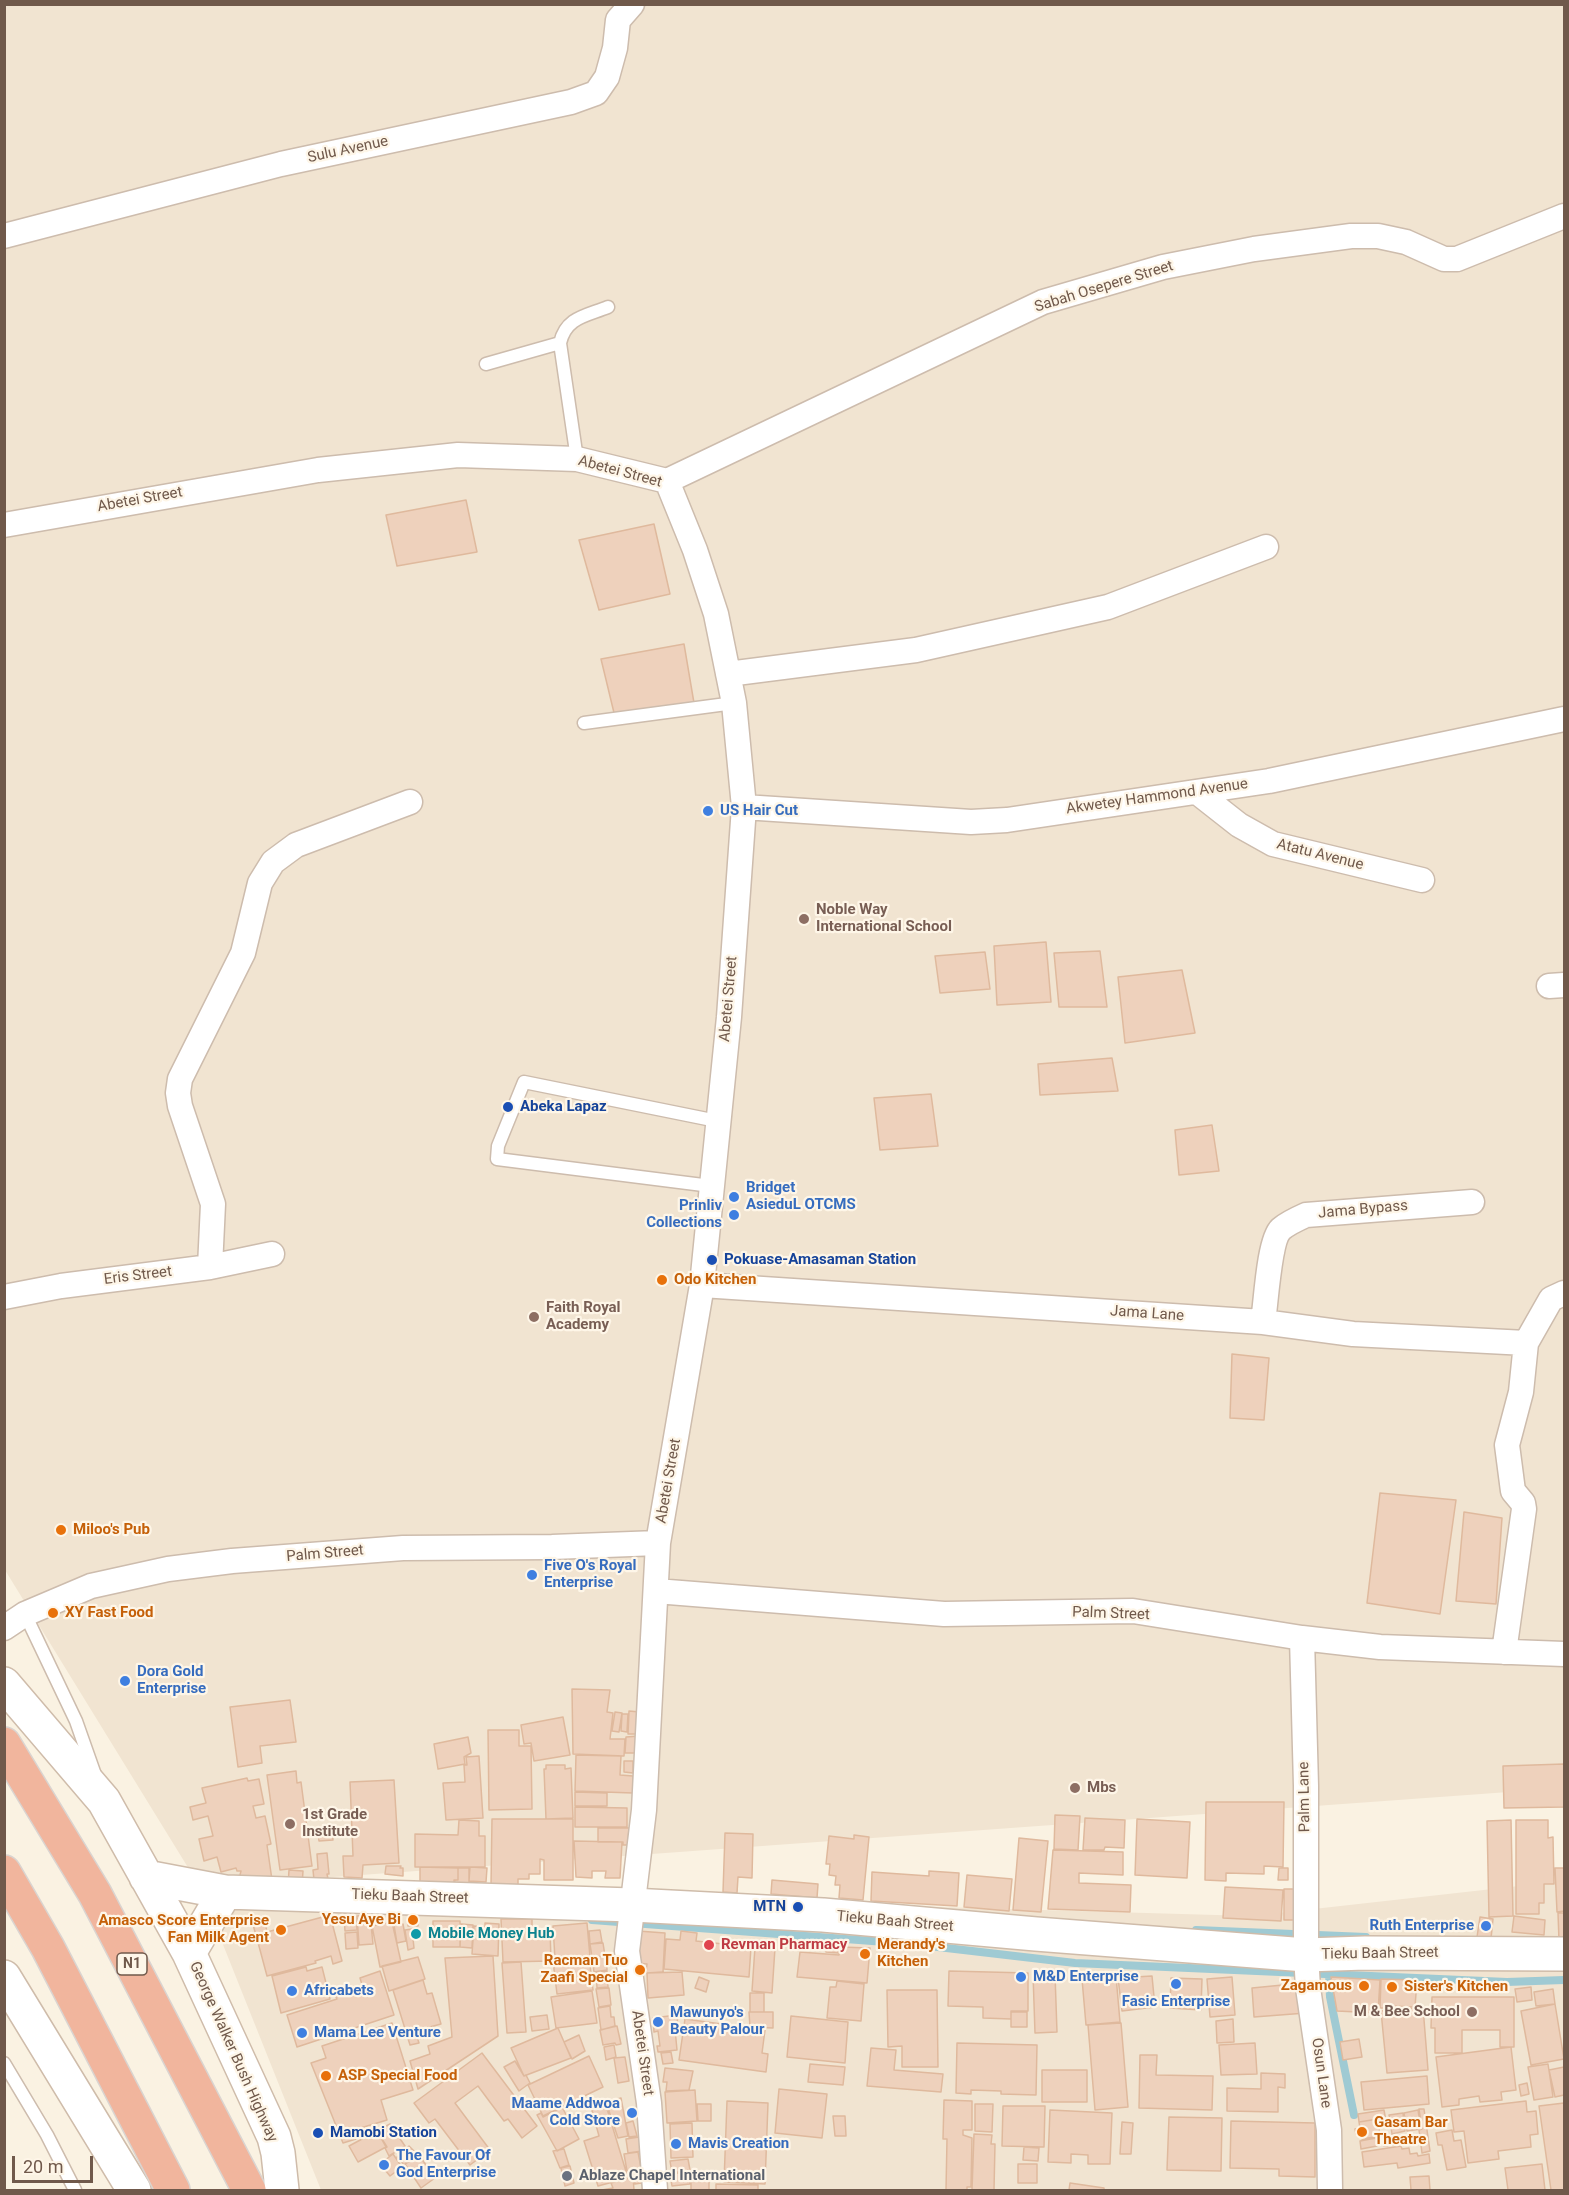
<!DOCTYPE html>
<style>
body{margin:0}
#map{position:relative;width:1569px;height:2195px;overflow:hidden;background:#faf2e2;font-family:Roboto,sans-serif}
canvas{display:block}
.frame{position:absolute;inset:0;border:6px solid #70594b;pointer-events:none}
.scale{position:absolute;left:12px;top:2156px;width:81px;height:27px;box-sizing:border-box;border:3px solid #70594b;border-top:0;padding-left:8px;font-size:18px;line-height:21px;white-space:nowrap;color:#70594b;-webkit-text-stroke:4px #fef6e8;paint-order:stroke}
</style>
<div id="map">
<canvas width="1569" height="2195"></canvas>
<div class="frame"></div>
<div class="scale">20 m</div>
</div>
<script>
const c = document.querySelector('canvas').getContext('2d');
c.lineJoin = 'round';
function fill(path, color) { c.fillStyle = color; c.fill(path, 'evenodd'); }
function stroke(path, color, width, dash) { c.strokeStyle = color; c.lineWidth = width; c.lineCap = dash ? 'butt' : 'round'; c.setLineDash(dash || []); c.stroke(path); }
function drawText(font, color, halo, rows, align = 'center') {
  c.font = font + ' Roboto,sans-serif'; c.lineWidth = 4.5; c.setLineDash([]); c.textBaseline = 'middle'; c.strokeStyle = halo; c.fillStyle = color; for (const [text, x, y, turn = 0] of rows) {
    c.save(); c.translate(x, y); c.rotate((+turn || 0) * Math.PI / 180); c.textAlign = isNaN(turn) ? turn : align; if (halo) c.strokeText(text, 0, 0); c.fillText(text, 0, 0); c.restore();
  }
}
const residential = new Path2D(`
 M5,5H1564V1788L209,1886L1251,1916L1564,1881V2190H321L200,1887L5,1570Z`);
const stream = new Path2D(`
 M592,1920L912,1944L1075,1963L1507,1982L1564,1980
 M1196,1930L1366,1937
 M1329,1974L1330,1997L1354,2115`);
const building = new Path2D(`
 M466,500L477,552L397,566L386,515Z
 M654,524L670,594L599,610L579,540Z
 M684,644L694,703L615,717L601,659Z
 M1046,942L1051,1002L997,1005L994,946Z
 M1100,951L1107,1007H1059L1054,953Z
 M985,952L990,989L940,993L935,956Z
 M1182,970L1195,1033L1125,1043L1118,977Z
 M1112,1058L1118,1091L1040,1095L1038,1064Z
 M931,1094L938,1146L880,1150L874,1098Z
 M1212,1125L1219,1171L1179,1175L1175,1130Z
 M1232,1354L1269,1358L1264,1420L1230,1418Z
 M1380,1493L1456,1500L1440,1614L1367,1603Z
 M1464,1512L1502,1518L1496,1604L1456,1601Z
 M572,1689L610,1690L607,1712L613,1713L610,1739H625L624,1756L573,1754Z
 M290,1700L296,1742L260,1746L262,1763L238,1767L230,1707Z
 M629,1711L640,1712L638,1734H628Z
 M615,1712L622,1713L619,1732L612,1731Z
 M622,1714H628L627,1732L621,1731Z
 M563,1717L570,1755L534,1761L531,1743L524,1744L521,1725Z
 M488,1730H519V1746H531L532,1809L489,1810Z
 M639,1736V1753H625L626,1737Z
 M468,1737L471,1753L464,1757L465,1764L438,1769L434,1744Z
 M576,1755L621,1756L620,1775L633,1776V1793L575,1791Z
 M479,1756L483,1818L446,1820L443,1783L465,1782L464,1765H467L466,1757Z
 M624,1761H633V1773L624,1772Z
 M1564,1764V1807L1504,1808L1503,1766Z
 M546,1765H565V1769L571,1768L573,1818L546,1819L544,1769H546Z
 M296,1771L297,1783L301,1782L312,1866L280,1870L267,1775Z
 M247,1778L248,1781L259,1779L264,1804L253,1806L256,1818L265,1816L271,1844L267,1845L272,1880L239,1879L241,1871H237L236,1868L221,1872L217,1857L204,1861L199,1839L213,1836L208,1816L193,1820L190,1807L206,1803L202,1788Z
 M394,1780L399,1863L363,1865L362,1878L344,1877L343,1856H353L350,1782Z
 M575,1792L607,1793V1806H575Z
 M1206,1802H1284L1283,1867L1264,1866V1874L1226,1873V1881L1205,1880Z
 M575,1807L627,1808V1827H575Z
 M1055,1815L1080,1816L1078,1850L1054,1849Z
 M1085,1818L1125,1820L1124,1848L1105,1847L1104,1850H1083Z
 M492,1819H573V1880H544V1860L540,1859V1874H529V1879H518V1885H491Z
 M1137,1819L1190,1822L1187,1878L1135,1875Z
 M459,1820L479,1821V1836H485V1867H415V1834L458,1835Z
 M1511,1820L1513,1916L1489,1917L1487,1821Z
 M1516,1820H1548V1838L1553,1837L1554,1884H1544V1903H1539V1914H1516Z
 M331,1826L333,1840L319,1841L317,1827Z
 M598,1828H629L628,1845H623V1842H598Z
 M725,1833L753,1834L752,1878L738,1877L737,1893L723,1892Z
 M854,1835L869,1837L863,1900L839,1898L840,1885H835L836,1876L829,1875L830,1864H826L829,1836L854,1839Z
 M1019,1838L1048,1841L1041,1912L1013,1910Z
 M574,1841L622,1842L620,1878H605L606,1871H592V1878L576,1877Z
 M1053,1850L1123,1852V1875L1079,1873V1883L1131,1885L1130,1912L1048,1909Z
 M327,1853L329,1874H327L328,1879L314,1880L313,1870L318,1869L317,1854Z
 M386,1866H401L400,1868H403V1876L385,1874Z
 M420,1867L458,1868V1880H454V1884L420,1883Z
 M470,1867L487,1868L486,1882L469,1881Z
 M458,1868H469V1885H454L455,1880H458Z
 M1279,1868H1288V1880H1278Z
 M1555,1868H1564V1911L1557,1912Z
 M289,1870L303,1871L302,1886L288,1885Z
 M929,1871L959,1873L957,1906L871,1901L872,1872L929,1876Z
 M967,1875L1012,1879L1009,1911L964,1907Z
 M772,1880L818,1884L817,1898L771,1894Z
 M1225,1887L1283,1890L1281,1921L1223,1918Z
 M1284,1889H1294V1920H1284Z
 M1558,1913H1564V1941H1559Z
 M330,1915L342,1961L333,1964L331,1956L315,1961L316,1963L267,1976L256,1935Z
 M370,1915L373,1944L359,1945L357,1916Z
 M408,1916H418V1926H408Z
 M1514,1916L1545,1920L1544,1935L1512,1932Z
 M344,1917H356L357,1930L345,1931Z
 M1480,1917L1493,1919L1491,1939L1477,1937Z
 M501,1919H532V1929H550L551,1961L503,1962Z
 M433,1921H460V1947H433Z
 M265,1922L267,1932L256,1935L253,1925Z
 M392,1922L401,1962L380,1967L372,1926Z
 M485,1923L499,1924L498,1956L472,1954L474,1926L485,1927Z
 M587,1923L590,1957L555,1959L553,1926Z
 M403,1924L406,1941L397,1943L394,1925Z
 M461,1924L473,1925L472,1948L460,1947Z
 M412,1929L414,1948L408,1950L405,1930Z
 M600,1930L602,1942L590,1944L589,1931Z
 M638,1931L665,1933L663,1972L646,1973L647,1964L636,1963Z
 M681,1931L697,1933L696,1941L751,1947L749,1977L664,1969L666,1939L680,1940Z
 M357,1932L358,1948L346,1949L345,1933Z
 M827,1942L839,1944L838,1953L826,1952Z
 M603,1943L605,1956L592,1957L590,1944Z
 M755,1947L775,1948L772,1993L752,1991Z
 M840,1947L870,1948L867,1983L797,1977L800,1952L839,1955Z
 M493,1956L498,2036L418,2089L410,2061L430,2054L428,2046L452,2037L445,1958Z
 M606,1956L607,1970L594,1972L592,1957Z
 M418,1957L425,1979L389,1991L382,1966Z
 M589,1957L593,1990L557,1994L553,1961Z
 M521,1962L526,2032L507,2033L502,1963Z
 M306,1967L307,1971L322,1967L330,1999L281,2013L272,1976Z
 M380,1971L394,2015L297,2047L287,2015L337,1999L336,1997L363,1988L360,1978Z
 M607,1971L608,1987L597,1988L596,1972Z
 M949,1971L1028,1973V2011H1011V2019L983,2018V2007L948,2006Z
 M682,1972L684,1995L648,1998L647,1973Z
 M1033,1974H1055L1057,2032L1035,2033Z
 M1116,1976L1120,2022L1086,2025L1082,1979Z
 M1152,1976L1155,2007L1122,2011L1118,1978Z
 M699,1977L709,1981L706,1992L695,1988Z
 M1232,1977L1235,2015L1210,2017L1207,1979Z
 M1331,1977L1380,1980L1378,2013L1337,2011Z
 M1171,1978L1202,1979L1201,2010L1170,2008Z
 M1381,1979L1417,1980L1415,2007L1390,2006V2008H1380Z
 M423,1980L427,1994L432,1993L441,2024L415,2031L419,2043L410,2045L393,1990Z
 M837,1981L864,1984L861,2021L827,2018L830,1987H836Z
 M1303,1983L1306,2013L1254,2017L1252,1988Z
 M1531,1987L1532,2000L1517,2002L1515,1989Z
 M609,1988L611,2005L599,2007L596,1989Z
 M1553,1989L1555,2004L1536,2006L1534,1992Z
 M887,1990H937L938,2067H902V2046L888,2047Z
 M592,1991L597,2023L556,2028L551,1997Z
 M750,1993H764V2012H750Z
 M1432,1997H1514V2047H1500V2030H1462V2053H1435V2028H1431Z
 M1555,2004L1564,2059L1531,2065L1521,2011Z
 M610,2006L611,2017H614L615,2026L601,2030L598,2008Z
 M1423,2007L1428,2070L1387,2073L1381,2011Z
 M749,2012H773V2028L750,2027Z
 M1011,2012H1027V2027H1011Z
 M547,2015L549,2029L532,2031L530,2017Z
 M677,2015L678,2029H675L677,2050L658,2052L657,2046H660L658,2031L654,2032L653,2018Z
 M791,2016L848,2022L845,2063L787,2057Z
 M685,2019L765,2030L762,2053L768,2054L766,2072L679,2060Z
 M1233,2019L1234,2042L1217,2043L1216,2021Z
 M392,2023L413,2090L381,2100L387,2120L354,2130L356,2139L343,2143L311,2063L326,2058L322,2046Z
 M1121,2023L1128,2107L1095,2110L1088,2025Z
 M617,2026L621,2044L616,2045L615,2043L603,2045L600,2030Z
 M558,2028L571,2058L524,2076L511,2048Z
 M579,2035L585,2051L572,2059L564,2042Z
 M1359,2039L1362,2057L1343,2060L1340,2042Z
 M957,2043L1037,2045L1036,2095L1001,2094V2091L971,2090V2094L956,2093Z
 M1255,2043L1257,2074L1221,2075L1219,2045Z
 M614,2045L616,2057L606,2060L604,2047Z
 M1511,2047L1516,2090L1501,2092L1502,2100L1480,2102L1479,2096L1459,2099V2105L1442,2107L1436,2057Z
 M871,2048L896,2050L894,2070L943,2074L941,2092L867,2086Z
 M671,2052L673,2063L663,2064L661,2053Z
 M482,2053L537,2126L522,2138L508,2119L504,2121L478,2086L455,2103L490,2150L470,2165L435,2119L429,2123L414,2103Z
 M1140,2055H1157L1156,2075L1213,2076L1212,2110L1139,2108Z
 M589,2056L603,2087L543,2116L528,2085Z
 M625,2057L629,2081L618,2083L614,2058Z
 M515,2061L524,2076L526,2075L530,2083L519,2091L504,2067Z
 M810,2064L845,2067L843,2085L808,2082Z
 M1548,2064L1553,2097L1534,2100L1528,2067Z
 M1564,2067V2095L1555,2097L1549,2070Z
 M665,2068L693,2071L689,2090L666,2091L667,2082H663Z
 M1042,2070H1087V2102H1042Z
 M1261,2073L1285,2074V2088L1278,2087V2112L1227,2111V2088L1261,2089Z
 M1427,2076L1429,2104L1364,2110L1361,2082Z
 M1527,2083L1529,2094L1521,2096L1519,2085Z
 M779,2089L827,2094L822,2138L775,2133Z
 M695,2090L697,2121L667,2123L665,2092Z
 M621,2098L628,2136L618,2138L606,2102Z
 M944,2100L972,2101V2130H963V2135L972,2138L971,2187H967V2190H946L947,2139H943Z
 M727,2101L768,2103L765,2184L724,2182Z
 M1526,2101L1527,2112L1536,2111L1538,2134L1530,2135L1531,2147L1498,2151L1499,2159L1468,2163L1464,2131L1454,2132L1451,2110Z
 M605,2102L628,2178L598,2186L584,2141L599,2136L591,2107Z
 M1564,2103V2190H1551L1539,2106Z
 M697,2104H711V2121H698Z
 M975,2104H993L992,2132L975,2131Z
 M1003,2106H1045L1044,2147L1002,2146Z
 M562,2107L579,2139L557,2151L537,2115L541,2113L543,2117Z
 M1419,2109H1424L1430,2151L1422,2153L1419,2130L1422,2129Z
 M1050,2110L1112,2113L1110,2164H1088V2155L1071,2154V2163L1048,2162Z
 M1384,2110L1386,2121L1378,2122V2119L1359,2122L1358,2114Z
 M1418,2110L1421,2129L1407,2131L1404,2113Z
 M1403,2113L1405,2131L1392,2134L1389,2115Z
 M833,2116H845L846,2136H835Z
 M1169,2117L1222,2118L1221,2171L1167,2170Z
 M1378,2119L1380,2136L1362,2139L1361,2133L1356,2134L1355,2129L1360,2128L1359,2122Z
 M633,2121L637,2136L629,2137L626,2123Z
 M1231,2121L1315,2123V2177L1279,2176V2169L1230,2168Z
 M1122,2122L1133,2123L1131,2154H1120Z
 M692,2123L693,2157L671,2158L670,2124Z
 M390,2124L405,2146L389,2156L385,2148L387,2147L377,2131Z
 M1452,2130L1454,2141L1461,2140L1466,2167L1447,2170L1442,2145H1438L1436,2133Z
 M377,2131L386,2147L358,2162L349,2146Z
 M974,2134L992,2135L991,2144H995L994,2190H972Z
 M1392,2135L1394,2145L1384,2146L1383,2137Z
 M639,2137L642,2151L628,2153L626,2139Z
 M1376,2138L1377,2146L1361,2149L1360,2141Z
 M409,2146L416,2153L404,2165L397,2157Z
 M1401,2146L1402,2149L1409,2148L1410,2154L1417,2153L1418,2156L1429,2154L1430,2163L1398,2168L1397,2163L1364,2167L1362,2152Z
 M1024,2147L1039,2148L1038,2161L1023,2160Z
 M564,2149L569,2165L560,2168L553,2151Z
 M638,2152L641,2168L627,2171L624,2154Z
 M393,2154L402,2167L390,2176L380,2164Z
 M419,2155L435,2178L421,2188L405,2164Z
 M688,2159L690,2170L672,2173L670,2161Z
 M1018,2164H1037V2183H1018Z
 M1542,2164L1545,2190H1508L1505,2168Z
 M570,2166L574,2183L565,2186L561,2168Z
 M645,2167L648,2182L635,2184L631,2170Z
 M688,2172L690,2184L672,2186L670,2174Z
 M1429,2176L1430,2190H1411L1410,2177Z
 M633,2177L634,2190H602L613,2188L611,2183Z
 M691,2178H709V2190H691Z
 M1070,2183L1104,2188V2190H1069Z
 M716,2184L758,2185V2190H716Z`);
const lane = new Path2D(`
 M486,364L560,343
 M577,459L560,343C566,317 586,316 608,307
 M584,723L734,703
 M711,1186L497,1159L498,1146L524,1082L717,1121
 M25,1614L76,1721L94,1772
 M4,2063L47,2135L75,2190`);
const street = new Path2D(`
 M4,236L281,164L571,102L596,93L607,77L615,48L618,20L632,4
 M667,481L1043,302L1163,267L1254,249L1351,236H1378L1406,242L1444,259H1457L1564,216
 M4,525L318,470L458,455L577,459L667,481
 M728,674L916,650L1108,607L1266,547
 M1197,792L1239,825L1273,844L1422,880
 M744,807L971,822L1007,820L1269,781L1564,719
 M1549,986L1564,985
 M210,1267L213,1204L180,1106L178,1093L180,1079L243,953L260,883L273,862L296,845L410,802
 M702,1285L1263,1322L1353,1334L1526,1343
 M4,1297L61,1286L210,1267L272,1254
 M1263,1322C1266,1303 1269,1240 1281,1229C1288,1223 1297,1219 1306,1215L1472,1202
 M656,1591L944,1614L1133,1611L1302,1638L1380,1647L1564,1654
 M4,1628L25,1614L91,1586L168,1569L232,1561L403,1548L552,1547L658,1543
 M1302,1638L1306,1786V1955L1308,1988L1329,2130L1330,2190
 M1504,1652L1524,1509L1523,1503L1513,1491L1507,1445L1521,1392L1526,1343L1551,1299L1564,1293
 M655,2190L649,2103L627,1951L644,1810L658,1543L702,1285L729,1017L744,807L734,703L716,614L695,550L667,481`);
const secondary = new Path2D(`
 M4,1684L104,1801L189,1953L274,2137L278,2153L282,2190
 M146,1877L225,1892L632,1905L823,1915L1036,1934L1306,1955L1365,1953L1564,1954
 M189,1953L225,1892
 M4,1977L134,2190`);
const highway = new Path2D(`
 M4,1744L95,1894L249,2190
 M4,1872L48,1948L173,2190`);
const markers = [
 [708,811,6,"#3f7fe0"],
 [804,919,6,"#8d6e63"],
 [508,1107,6,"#1a4fb4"],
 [734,1197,6,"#3f7fe0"],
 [734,1215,6,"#3f7fe0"],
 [712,1260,6,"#1a4fb4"],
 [662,1280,6,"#e8710a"],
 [534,1317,6,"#8d6e63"],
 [61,1530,6,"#e8710a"],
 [532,1575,6,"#3f7fe0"],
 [53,1613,6,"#e8710a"],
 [125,1681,6,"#3f7fe0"],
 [1075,1788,6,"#8d6e63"],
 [290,1824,6,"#8d6e63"],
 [798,1907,6,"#1a4fb4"],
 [413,1920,6,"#e8710a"],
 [1486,1926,6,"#3f7fe0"],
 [281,1930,6,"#e8710a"],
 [416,1934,6,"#0f9aa8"],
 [709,1945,6,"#e0444e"],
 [865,1954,6,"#e8710a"],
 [640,1970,6,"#e8710a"],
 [1021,1977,6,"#3f7fe0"],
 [1176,1984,6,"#3f7fe0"],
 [1364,1986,6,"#e8710a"],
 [1392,1987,6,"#e8710a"],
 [292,1991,6,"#3f7fe0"],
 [1472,2012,6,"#8d6e63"],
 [658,2022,6,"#3f7fe0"],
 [302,2033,6,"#3f7fe0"],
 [326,2076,6,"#e8710a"],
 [632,2113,6,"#3f7fe0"],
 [1362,2132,6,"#e8710a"],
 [318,2133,6,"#1a4fb4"],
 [676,2144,6,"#3f7fe0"],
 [384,2165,6,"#3f7fe0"],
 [567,2176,6,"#6b7280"]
];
const shields = [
 [132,1964,30]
];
const shieldNames = [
 ["N1",132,1964]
];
const streetNames = [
 ["Sulu Avenue",348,150,-12],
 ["Sabah Osepere Street",1104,287,-17],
 ["Abetei Street",620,472,15],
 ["Abetei Street",140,500,-10],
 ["Akwetey Hammond Avenue",1157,797,-8],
 ["Atatu Avenue",1320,855,14],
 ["Abetei Street",729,999,-85],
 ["Jama Bypass",1363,1210,-5],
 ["Eris Street",138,1276,-7],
 ["Jama Lane",1147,1314,4],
 ["Abetei Street",669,1481,-80],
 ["Palm Street",325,1554,-5],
 ["Palm Street",1111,1614,2],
 ["Palm Lane",1305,1797,-91],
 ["Tieku Baah Street",410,1897,2],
 ["Tieku Baah Street",895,1922,5],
 ["Tieku Baah Street",1380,1954,-1],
 ["George Walker Bush Highway",233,2052,66],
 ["Abetei Street",642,2053,82],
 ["Osun Lane",1321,2073,82]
];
const shopNames = [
 ["US Hair Cut",720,811],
 ["Bridget",746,1188],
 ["AsieduL OTCMS",746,1205],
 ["Prinliv",722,1206,"right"],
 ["Collections",722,1223,"right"],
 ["Five O's Royal",544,1566],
 ["Enterprise",544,1583],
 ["Dora Gold",137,1672],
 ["Enterprise",137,1689],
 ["Ruth Enterprise",1474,1926,"right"],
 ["M&D Enterprise",1033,1977],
 ["Africabets",304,1991],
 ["Fasic Enterprise",1176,2002,"center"],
 ["Mawunyo's",670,2013],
 ["Beauty Palour",670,2030],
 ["Mama Lee Venture",314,2033],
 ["Maame Addwoa",620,2104,"right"],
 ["Cold Store",620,2121,"right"],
 ["Mavis Creation",688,2144],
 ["The Favour Of",396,2156],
 ["God Enterprise",396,2173]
];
const educationNames = [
 ["Noble Way",816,910],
 ["International School",816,927],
 ["Faith Royal",546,1308],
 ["Academy",546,1325],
 ["Mbs",1087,1788],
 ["1st Grade",302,1815],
 ["Institute",302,1832],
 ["M & Bee School",1460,2012,"right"]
];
const transitNames = [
 ["Abeka Lapaz",520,1107],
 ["Pokuase-Amasaman Station",724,1260],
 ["MTN",786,1907,"right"],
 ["Mamobi Station",330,2133]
];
const foodNames = [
 ["Odo Kitchen",674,1280],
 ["Miloo's Pub",73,1530],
 ["XY Fast Food",65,1613],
 ["Yesu Aye Bi",401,1920,"right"],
 ["Amasco Score Enterprise",269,1921,"right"],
 ["Fan Milk Agent",269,1938,"right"],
 ["Merandy's",877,1945],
 ["Kitchen",877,1962],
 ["Racman Tuo",628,1961,"right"],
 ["Zaafi Special",628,1978,"right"],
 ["Zagamous",1352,1986,"right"],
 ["Sister's Kitchen",1404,1987],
 ["ASP Special Food",338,2076],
 ["Gasam Bar",1374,2123],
 ["Theatre",1374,2140]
];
const cultureNames = [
 ["Mobile Money Hub",428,1934]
];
const healthNames = [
 ["Revman Pharmacy",721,1945]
];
const worshipNames = [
 ["Ablaze Chapel International",579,2176]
];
fill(residential, '#f1e4d1');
stroke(stream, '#9fcad3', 8);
fill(building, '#eed1bc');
stroke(building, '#dfb99d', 1.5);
stroke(lane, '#cdbcad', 15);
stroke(street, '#cdbcad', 27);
stroke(secondary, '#cfbcaa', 36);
stroke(highway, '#dad4d0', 36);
stroke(lane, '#fff', 12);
stroke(street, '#fff', 24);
stroke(secondary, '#fff', 33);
stroke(highway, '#f1b59d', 33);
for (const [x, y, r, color] of markers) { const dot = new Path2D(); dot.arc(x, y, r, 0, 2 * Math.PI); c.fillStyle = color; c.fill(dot); stroke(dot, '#fef6e8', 2); }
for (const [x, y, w] of shields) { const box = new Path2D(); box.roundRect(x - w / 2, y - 11, w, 22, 4.5); c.fillStyle = '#fef6e8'; c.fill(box); stroke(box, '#70594b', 1.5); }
drawText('bold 14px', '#70594b', null, shieldNames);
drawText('15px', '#70594b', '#fef6e8', streetNames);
drawText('bold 15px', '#366cbe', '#fef6e8', shopNames, 'left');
drawText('bold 15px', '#785e54', '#fef6e8', educationNames, 'left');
drawText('bold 15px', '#164399', '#fef6e8', transitNames, 'left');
drawText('bold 15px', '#c56008', '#fef6e8', foodNames, 'left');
drawText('bold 15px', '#0d838f', '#fef6e8', cultureNames, 'left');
drawText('bold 15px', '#be3a42', '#fef6e8', healthNames, 'left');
drawText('bold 15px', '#5b616d', '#fef6e8', worshipNames, 'left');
</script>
